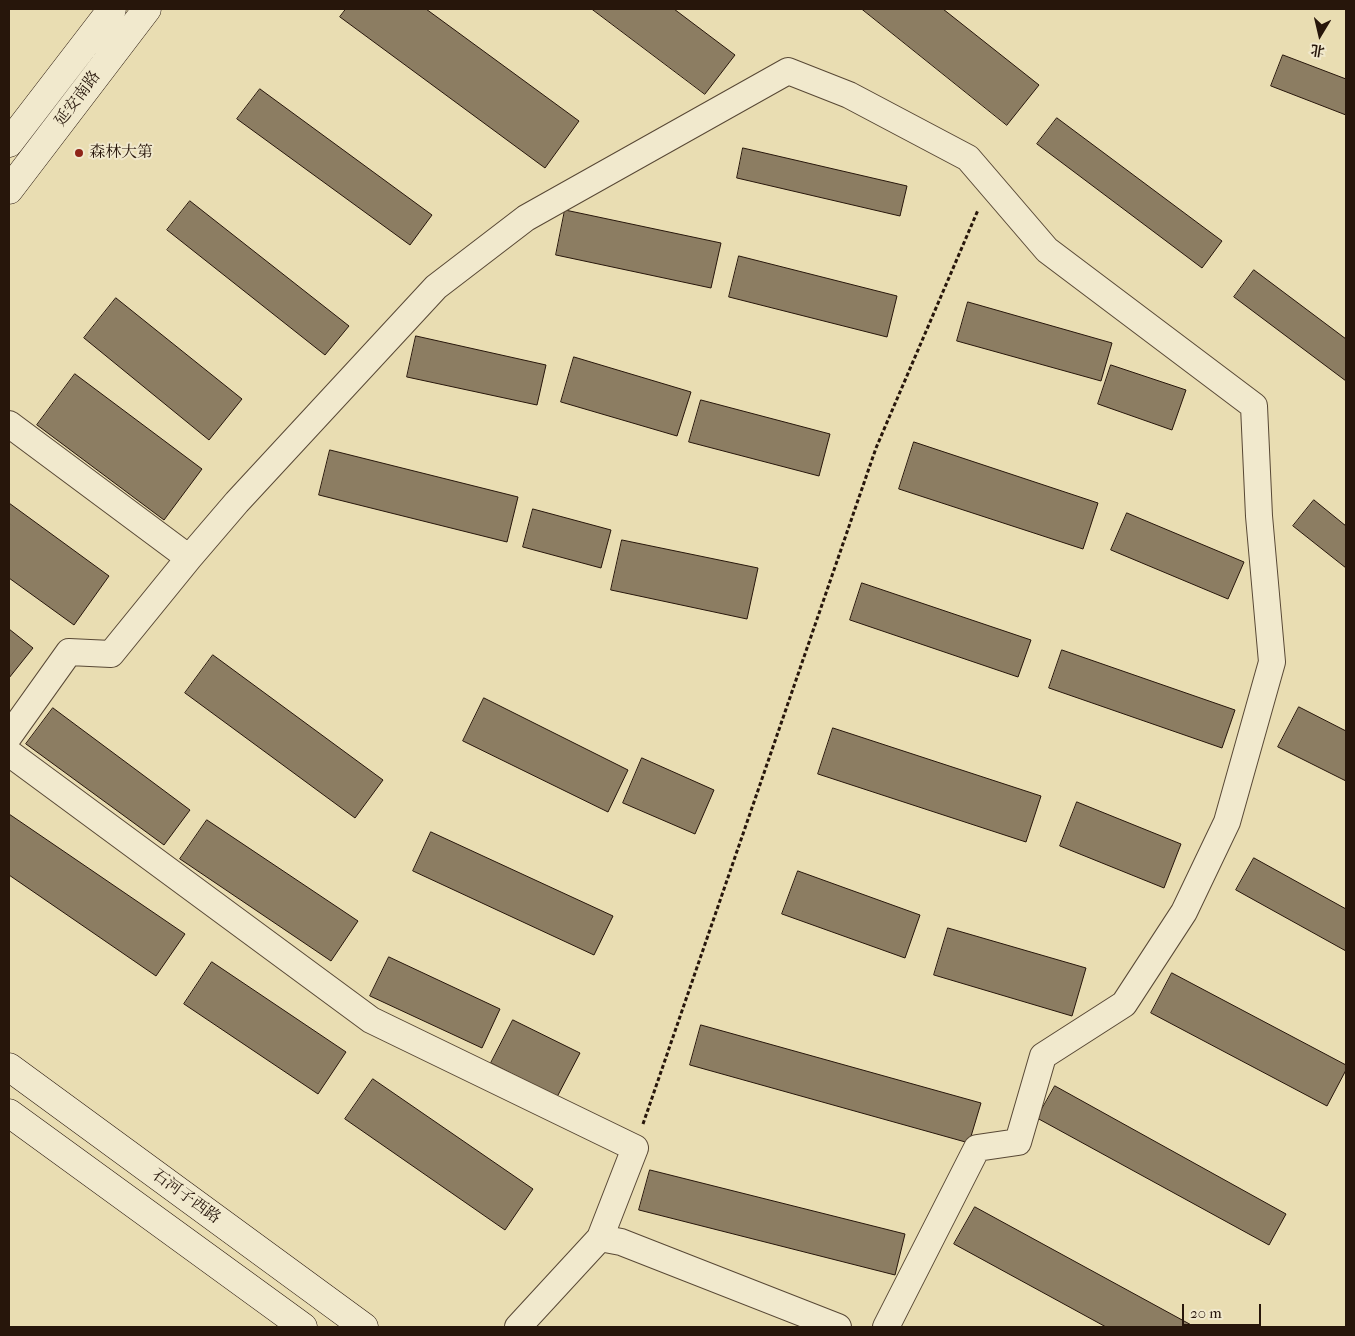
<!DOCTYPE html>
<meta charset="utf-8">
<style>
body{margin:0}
#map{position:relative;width:1355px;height:1336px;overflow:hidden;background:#e9ddb2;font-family:"IM FELL French Canon","Noto Serif SC",serif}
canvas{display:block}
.frame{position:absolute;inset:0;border:10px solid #27160b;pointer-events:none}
.north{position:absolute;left:1295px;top:10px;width:50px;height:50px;-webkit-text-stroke:4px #f1e9cd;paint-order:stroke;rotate:189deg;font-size:14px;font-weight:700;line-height:20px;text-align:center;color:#27160b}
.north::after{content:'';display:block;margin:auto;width:18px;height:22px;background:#27160b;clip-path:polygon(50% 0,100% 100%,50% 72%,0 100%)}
.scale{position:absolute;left:1182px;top:1304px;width:79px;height:22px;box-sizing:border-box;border:2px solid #27160b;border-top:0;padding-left:6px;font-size:15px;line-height:18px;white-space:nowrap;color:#27160b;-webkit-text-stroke:4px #f1e9cd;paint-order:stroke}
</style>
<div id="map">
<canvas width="1355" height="1336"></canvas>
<div class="frame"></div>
<div class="north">北</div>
<div class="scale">20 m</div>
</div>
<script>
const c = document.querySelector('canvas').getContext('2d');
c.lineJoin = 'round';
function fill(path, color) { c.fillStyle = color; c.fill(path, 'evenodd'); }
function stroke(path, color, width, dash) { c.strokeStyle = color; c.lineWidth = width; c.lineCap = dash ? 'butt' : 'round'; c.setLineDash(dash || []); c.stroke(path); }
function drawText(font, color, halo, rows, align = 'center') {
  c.font = font + ' "IM FELL French Canon","Noto Serif SC",serif'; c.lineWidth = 4; c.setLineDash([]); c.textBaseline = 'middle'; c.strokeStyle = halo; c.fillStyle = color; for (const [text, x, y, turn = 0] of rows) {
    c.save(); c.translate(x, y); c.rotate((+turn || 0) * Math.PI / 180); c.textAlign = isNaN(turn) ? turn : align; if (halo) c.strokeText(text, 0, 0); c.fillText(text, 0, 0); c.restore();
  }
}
const building = new Path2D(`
 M346,9H426L579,121L545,168L340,17Z
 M592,9H674L735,55L705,94Z
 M862,9H943L1039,85L1007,125Z
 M1283,55L1346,79V115L1271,86Z
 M260,89L432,215L410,245L237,119Z
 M1057,118L1222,241L1202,268L1037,144Z
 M743,148L907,186L900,216L737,178Z
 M190,201L349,326L325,355L167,230Z
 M565,210L721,243L711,288L556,255Z
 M739,256L897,296L887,337L729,297Z
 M1254,270L1346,339V381L1234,297Z
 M116,298L242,399L209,440L84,338Z
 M968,302L1112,343L1101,381L957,341Z
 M416,336L546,365L537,405L407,377Z
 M574,357L691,392L677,436L561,402Z
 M1111,365L1186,390L1172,430L1098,404Z
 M75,374L202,469L164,520L37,425Z
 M701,400L830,434L819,476L689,442Z
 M914,442L1098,503L1083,549L899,489Z
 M330,450L518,497L507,542L319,495Z
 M1314,500L1346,526V568L1293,526Z
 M9,503L109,576L74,625L9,578Z
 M533,509L611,530L601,568L523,547Z
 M1127,513L1244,562L1228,599L1111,550Z
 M622,540L758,568L747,619L611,590Z
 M862,583L1031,640L1018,677L850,620Z
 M9,629L33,648L9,678Z
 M1062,650L1235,710L1222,748L1049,688Z
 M213,655L383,780L355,818L185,693Z
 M484,698L628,770L608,812L463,741Z
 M1299,707L1346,731V781L1278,747Z
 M53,708L190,810L164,845L26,744Z
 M833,728L1041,796L1026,842L818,774Z
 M642,758L714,790L695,834L623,803Z
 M1077,802L1181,844L1164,888L1060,846Z
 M9,814L185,934L156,976L9,875Z
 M207,820L358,921L331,961L180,859Z
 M431,832L613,916L594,955L413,871Z
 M1254,858L1346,909V951L1236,890Z
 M798,871L920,915L905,958L782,914Z
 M948,928L1086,968L1072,1016L934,975Z
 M389,957L500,1009L482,1048L370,996Z
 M212,962L346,1052L318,1094L184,1004Z
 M1172,973L1346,1065V1070L1327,1106L1151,1013Z
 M513,1020L580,1053L557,1097L491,1063Z
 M701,1025L981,1103L969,1143L690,1065Z
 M373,1079L533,1189L505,1230L345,1119Z
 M1055,1086L1286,1214L1269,1245L1037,1118Z
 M650,1170L905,1234L895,1275L639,1210Z
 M975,1207L1195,1327H1106L954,1244Z`);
const path = new Path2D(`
 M643,1124L876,448L978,210`);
const minor = new Path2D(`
 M9,424L189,558L237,502L436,287L526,218L788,71L849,95L968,158L1047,250L1254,406L1259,516L1272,662L1227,822L1184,912L1124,1004L1043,1056L1018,1142L977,1148L886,1327
 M9,736L69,652L111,654L189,558
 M9,753L371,1020L635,1148L600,1238
 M518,1327L600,1238L621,1242L838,1327`);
const secondary = new Path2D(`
 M9,143L112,9
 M9,190L147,9
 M9,1067L364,1327
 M9,1113L303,1327`);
const markers = [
 [79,153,5,"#8f2418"]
];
const streetNames = [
 ["延安南路",78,99,-53],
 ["石河子西路",186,1197,36]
];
const poiNames = [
 ["森林大第",89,153]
];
fill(building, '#8c7d62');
stroke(building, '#27160b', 1);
stroke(minor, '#584835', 28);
stroke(secondary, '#27160b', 29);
stroke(path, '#27160b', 3, [4, 2.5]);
stroke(minor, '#f1e9cd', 26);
stroke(secondary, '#f1e9cd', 28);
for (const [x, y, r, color] of markers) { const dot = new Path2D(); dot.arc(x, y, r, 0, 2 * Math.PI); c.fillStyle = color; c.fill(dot); stroke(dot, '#f1e9cd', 2); }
drawText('16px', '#27160b', '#f1e9cd', streetNames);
drawText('16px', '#27160b', '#f1e9cd', poiNames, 'left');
</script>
